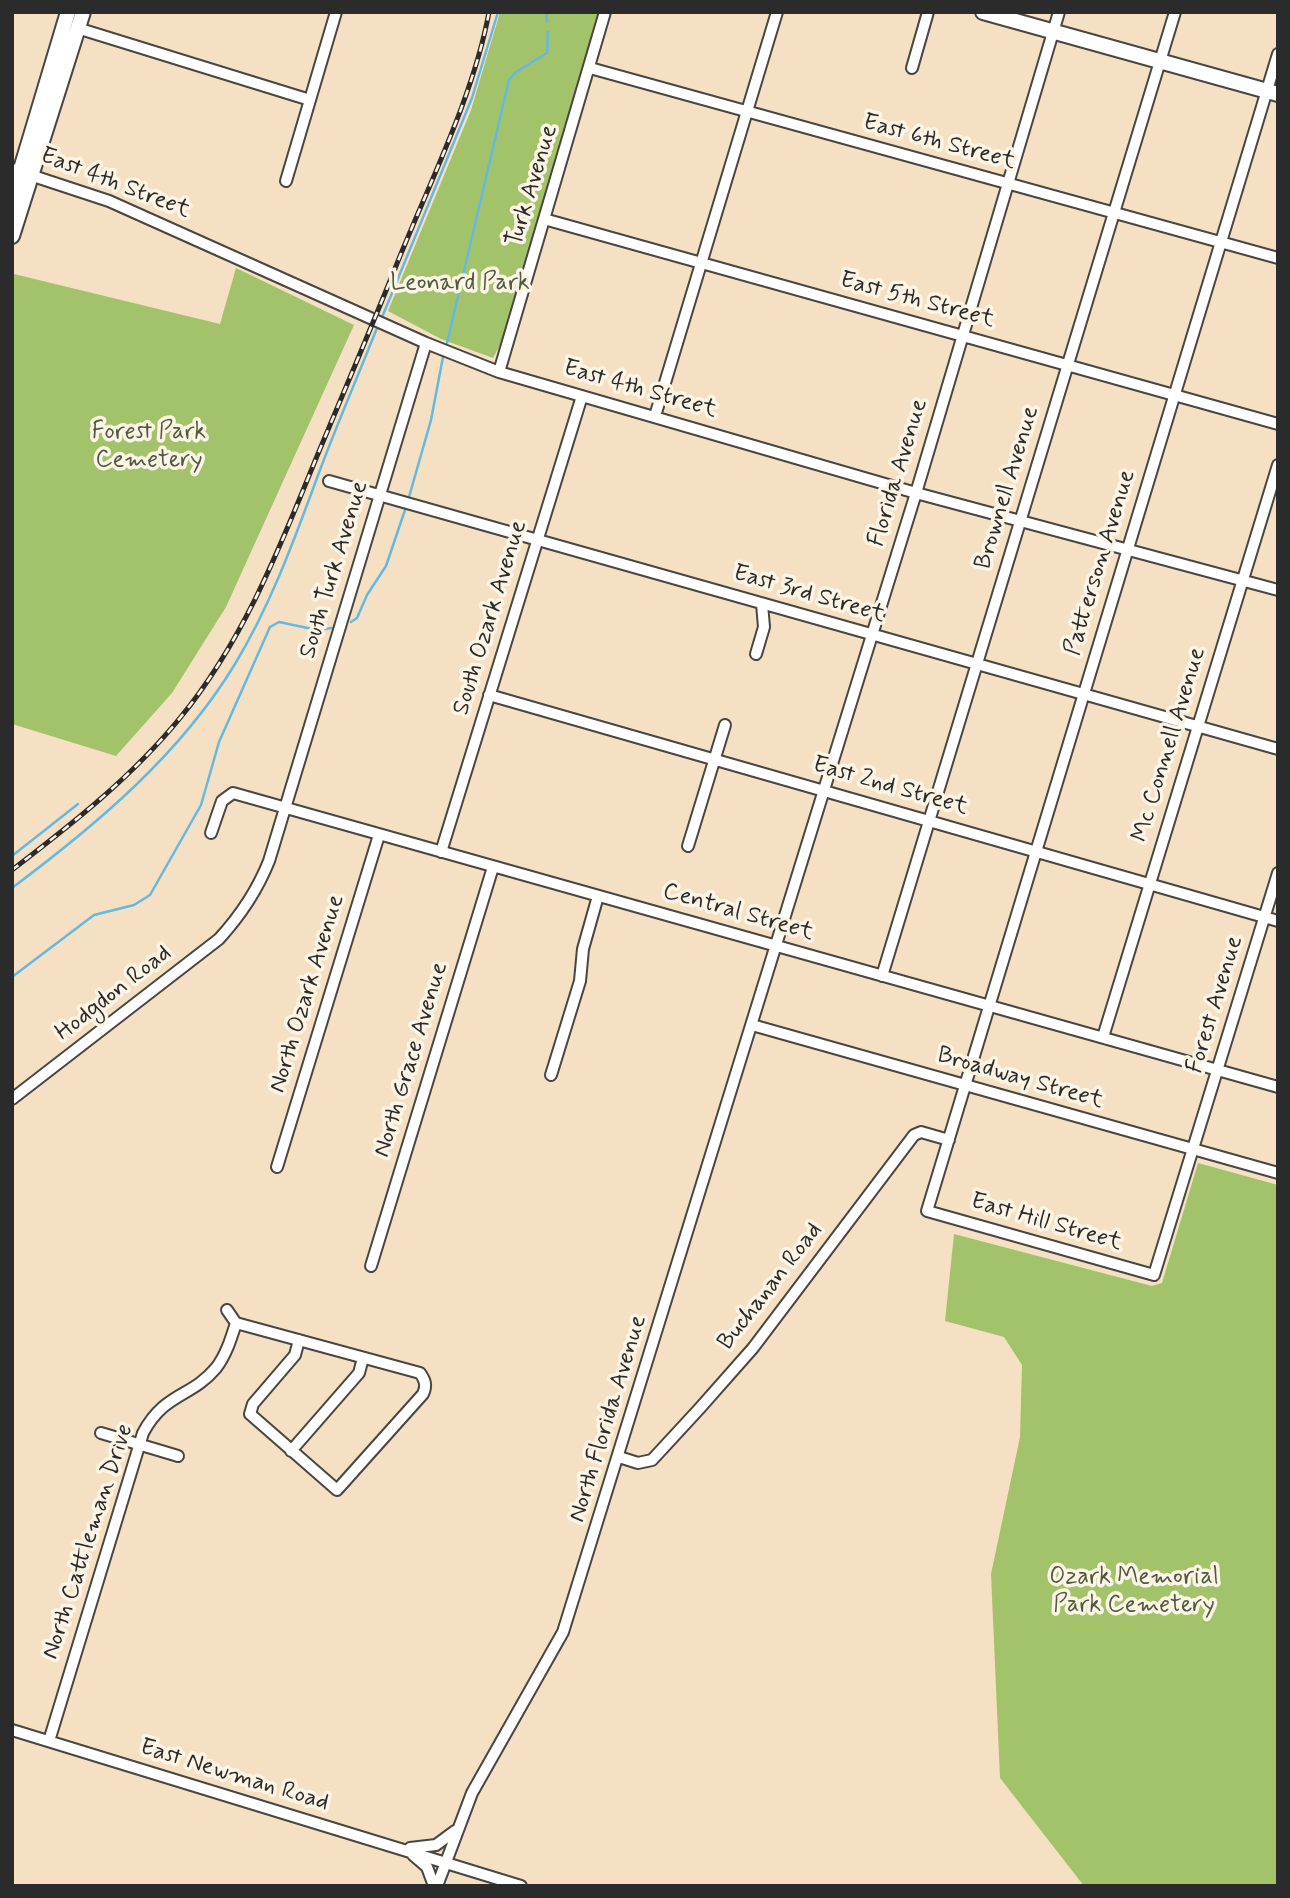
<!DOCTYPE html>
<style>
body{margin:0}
#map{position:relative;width:1290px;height:1898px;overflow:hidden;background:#f5e0c3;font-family:Mynerve,sans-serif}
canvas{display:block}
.frame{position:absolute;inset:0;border:14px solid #2b2b2b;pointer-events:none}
</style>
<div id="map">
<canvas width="1290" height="1898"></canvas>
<div class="frame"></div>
</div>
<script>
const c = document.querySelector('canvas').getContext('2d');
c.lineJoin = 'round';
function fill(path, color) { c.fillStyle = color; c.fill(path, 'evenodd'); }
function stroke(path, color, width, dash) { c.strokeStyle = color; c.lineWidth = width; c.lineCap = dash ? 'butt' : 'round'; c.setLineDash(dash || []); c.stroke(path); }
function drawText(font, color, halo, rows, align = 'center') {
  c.font = font + ' Mynerve,sans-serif'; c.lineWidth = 7; c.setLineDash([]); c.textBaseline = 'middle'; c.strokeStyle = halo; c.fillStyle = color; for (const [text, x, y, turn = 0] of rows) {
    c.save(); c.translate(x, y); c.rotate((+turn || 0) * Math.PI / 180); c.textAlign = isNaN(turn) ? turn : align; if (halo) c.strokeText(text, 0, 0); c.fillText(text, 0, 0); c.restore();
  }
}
const green = new Path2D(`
 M500,12H600L504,338L493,358L441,339L388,311L471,110Z
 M236,268L354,325L226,607L172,693L116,756L12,724L14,274L220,324Z
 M1198,1163L1278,1185V1886H1084L1000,1778L991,1574L1020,1437L1022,1365L1004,1337L945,1321L954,1234L1152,1286L1162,1283Z`);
const stream = new Path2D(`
 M546,12L547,22
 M383,315L472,98L498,12
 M447,343L509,80L516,72L547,53L548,32
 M409,497L431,420L443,357
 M351,622L357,618L367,595L386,566L405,510
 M12,856L78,804
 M12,888C96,825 180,755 235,664C272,603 295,537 320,470C338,422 358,376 377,328
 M12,977L94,915L134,905L150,895L201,805L219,742L270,627L279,622L317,630L332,628`);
const minor = new Path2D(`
 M77,28L310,100
 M1278,54L927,1211L1154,1275L1278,873
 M590,68L1278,258
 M912,68L928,12
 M12,169L109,201L426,343L499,372L916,493L1278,590
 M286,181L336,12
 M544,219L1278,424
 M499,372L605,12
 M655,416L777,12
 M329,481L1278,749
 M756,654L764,627L762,604
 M489,695L1278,921
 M211,833L222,801L233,793L1278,1087
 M688,846L725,725
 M441,852L582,396
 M882,976L1175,12
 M752,1025L1278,1173
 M1103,1037L1278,465
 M551,1075L580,981L583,949L598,896
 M12,1099L219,939C240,916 257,891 269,861L426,343
 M277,1167L379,835
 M371,1266L493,867
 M236,1323L420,1373C425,1380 427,1385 423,1394L337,1490L250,1414L253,1404L295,1355L299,1340
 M101,1433L178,1456
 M291,1451L359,1373L363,1358
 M619,1457L638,1463L652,1460L700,1408L753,1348L914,1135L921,1132L949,1140
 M12,1730L521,1886
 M49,1741L143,1433C165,1392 191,1398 216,1368C226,1355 231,1339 236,1323L227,1310
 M410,1848L436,1845L455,1831
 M413,1855L427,1867L434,1886
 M437,1886L472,1793L563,1632L916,493L1059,12`);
const major = new Path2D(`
 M983,12L1278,94
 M12,199L68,12
 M12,236L83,12`);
const rail = new Path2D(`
 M12,870C72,824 132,777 180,718C243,641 278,552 315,461C342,396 370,331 396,266C428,186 474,95 489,12`);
const streetNames = [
 ["East 6th Street",939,143,15],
 ["East 4th Street",115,184,21],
 ["Turk Avenue",533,186,-73],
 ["East 5th Street",917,301,15],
 ["East 4th Street",640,390,16],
 ["Florida Avenue",899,473,-73],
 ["Brownell Avenue",1008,488,-73],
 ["Patterson Avenue",1101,563,-73],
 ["South Turk Avenue",335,570,-73],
 ["East 3rd Street",809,595,16],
 ["South Ozark Avenue",491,618,-73],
 ["Mc Connell Avenue",1170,745,-73],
 ["East 2nd Street",890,787,16],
 ["Central Street",738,913,16],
 ["Hodgdon Road",114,994,-38],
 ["North Ozark Avenue",308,994,-73],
 ["Forest Avenue",1216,1005,-73],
 ["North Grace Avenue",412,1060,-73],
 ["Broadway Street",1020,1079,16],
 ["East Hill Street",1046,1223,16],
 ["Buchanan Road",771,1287,-52],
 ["North Florida Avenue",609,1419,-73],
 ["North Cattleman Drive",89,1542,-72],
 ["East Newman Road",234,1776,17]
];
const parkNames = [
 ["Leonard Park",460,284],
 ["Forest Park",149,433],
 ["Cemetery",149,461],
 ["Ozark Memorial",1134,1578],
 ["Park Cemetery",1134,1606]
];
fill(green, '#a3c36b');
stroke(stream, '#65b9e1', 2.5);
stroke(minor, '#494642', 14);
stroke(major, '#494642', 18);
stroke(minor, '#fff', 10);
stroke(major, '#fff', 14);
stroke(rail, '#2b2b2b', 5);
stroke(rail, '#fcf5e5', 2.5, [8]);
drawText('24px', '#2b2b2b', '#fcf5e5', streetNames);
drawText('24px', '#4f593e', '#fcf5e5', parkNames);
</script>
